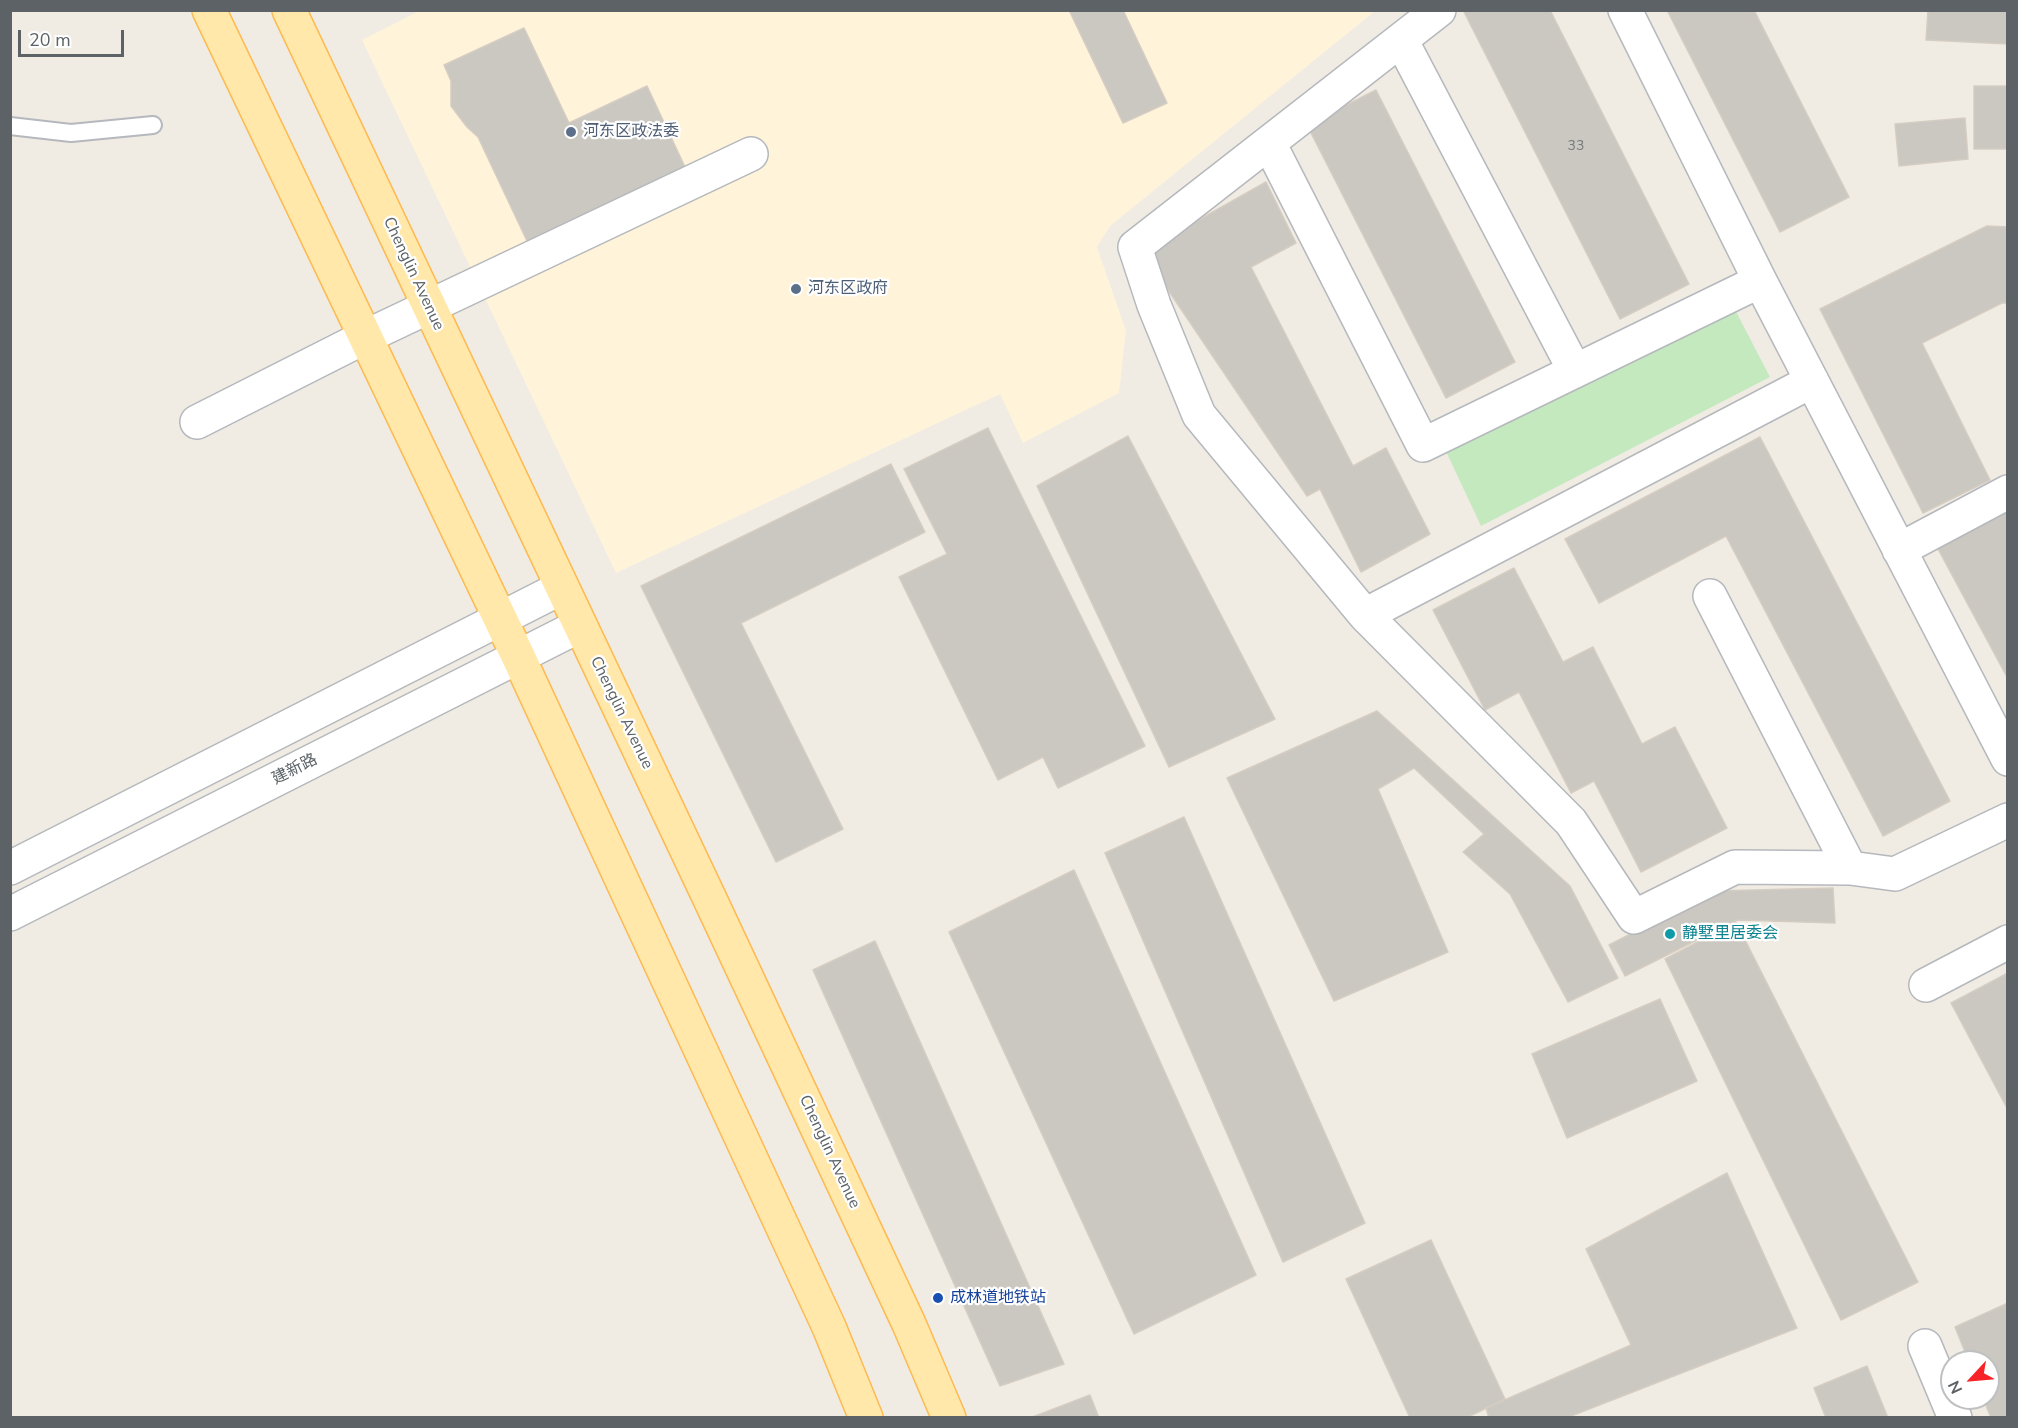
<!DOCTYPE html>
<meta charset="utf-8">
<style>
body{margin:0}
#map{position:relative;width:2018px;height:1428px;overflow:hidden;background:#f0ece4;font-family:"Nunito Sans",sans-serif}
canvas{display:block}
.frame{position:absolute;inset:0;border:12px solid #5c6266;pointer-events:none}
.north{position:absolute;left:1940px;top:1350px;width:60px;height:60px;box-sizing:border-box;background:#fff;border:2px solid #bec0c2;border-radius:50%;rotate:244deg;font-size:16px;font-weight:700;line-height:24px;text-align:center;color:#5c6266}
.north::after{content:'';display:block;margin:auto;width:21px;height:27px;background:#f72329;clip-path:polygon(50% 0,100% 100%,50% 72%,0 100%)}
.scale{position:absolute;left:18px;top:30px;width:106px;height:27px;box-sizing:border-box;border:3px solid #5c6266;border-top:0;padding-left:8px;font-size:18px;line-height:21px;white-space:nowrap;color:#5c6266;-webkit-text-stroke:4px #fff;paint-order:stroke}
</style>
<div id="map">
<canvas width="2018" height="1428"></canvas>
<div class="frame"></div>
<div class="north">N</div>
<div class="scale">20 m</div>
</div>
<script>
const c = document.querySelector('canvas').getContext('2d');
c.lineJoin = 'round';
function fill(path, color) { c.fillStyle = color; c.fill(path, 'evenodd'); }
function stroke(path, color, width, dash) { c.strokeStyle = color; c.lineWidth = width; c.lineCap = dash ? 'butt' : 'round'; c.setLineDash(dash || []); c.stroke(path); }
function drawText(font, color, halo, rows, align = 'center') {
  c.font = font + ' "Nunito Sans","Noto Sans SC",sans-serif'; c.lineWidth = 4.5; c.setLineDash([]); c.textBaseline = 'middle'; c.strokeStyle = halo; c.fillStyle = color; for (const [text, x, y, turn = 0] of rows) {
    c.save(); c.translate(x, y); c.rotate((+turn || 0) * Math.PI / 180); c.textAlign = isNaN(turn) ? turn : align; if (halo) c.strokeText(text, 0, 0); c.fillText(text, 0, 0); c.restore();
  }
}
const commercial = new Path2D(`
 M421,10L1375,11L1110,226L1097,247L1126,331L1119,393L1023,443L1000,394L616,573L362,40Z`);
const green = new Path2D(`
 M1731,302L1770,377L1481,526L1443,445Z`);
const building = new Path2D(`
 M1069,10H1123L1167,103L1123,123Z
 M1463,10H1550L1689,284L1620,319Z
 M1667,10H1754L1849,197L1780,232Z
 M1928,10H2008V44L1926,40Z
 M524,28L569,123L647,86L685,167L527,241L478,137L467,127L451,106V81L444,65Z
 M1974,86H2008V149H1974Z
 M1376,90L1515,362L1446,398L1307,125Z
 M1965,118L1968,159L1899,166L1895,124Z
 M1266,182L1296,243L1251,267L1353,466L1386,448L1430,534L1361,572L1320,489L1307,496L1162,281L1147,249Z
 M1987,226L2008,227V303H2002L1922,343L1990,480L1923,513L1820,309Z
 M988,428L1145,746L1058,788L1043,757L998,780L899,577L947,554L904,469Z
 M1128,436L1275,719L1169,767L1037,486Z
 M1760,437L1950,801L1883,836L1726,536L1599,603L1565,539Z
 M891,464L925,532L741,623L843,829L776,862L641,586Z
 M2008,510V679L1938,549Z
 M1514,568L1563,662L1593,647L1642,744L1675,727L1727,828L1641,872L1594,781L1571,793L1519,692L1485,710L1433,610Z
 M1377,711L1570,886L1618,978L1568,1002L1510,894L1463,852L1484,834L1414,768L1378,789L1448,952L1334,1001L1227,778Z
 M1184,817L1365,1223L1283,1262L1105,853Z
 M1074,870L1256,1275L1134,1334L949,932Z
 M1833,888L1835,923L1737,920L1625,976L1609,945L1714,891Z
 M1736,922L1918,1282L1841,1320L1665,959Z
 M875,941L1064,1364L1000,1386L813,970Z
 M2008,973V1110L1951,1003Z
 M1660,999L1697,1081L1567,1138L1532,1054Z
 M1727,1173L1797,1328L1566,1418H1489L1486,1408L1631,1345L1586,1249Z
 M1431,1240L1505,1399L1466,1418H1410L1346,1279Z
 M2008,1303V1418H1991L1983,1398H1988V1362H1969L1955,1327Z
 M1867,1366L1888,1418H1826L1814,1388Z
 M1090,1395L1099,1418H1030Z`);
const service = new Path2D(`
 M10,126L71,133L153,125`);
const minor = new Path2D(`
 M1439,10L1135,247L1154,305L1199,415L1365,615L1571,822L1634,917L1735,867L1850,868L1895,874L2008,820
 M1625,10L1760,281L2008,759
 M1401,40L1575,371
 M1269,143L1423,445L1760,281
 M197,422L365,337L751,154
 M1899,550L2008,492
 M1710,596L1850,868
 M1365,615L1812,381
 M10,868L561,588
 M10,914L579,626
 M1926,985L2008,942
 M1925,1346L1955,1418`);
const primary = new Path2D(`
 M209,10L518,656L829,1327L866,1418
 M289,10L708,895L909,1324L949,1418`);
const markers = [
 [571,132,6,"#5c6f8a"],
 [796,289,6,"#5c6f8a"],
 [1670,934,6,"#0f9aa8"],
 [938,1298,6,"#1a4fb4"]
];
const numberNames = [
 ["33",1576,147]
];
const serviceNames = [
 ["河东区政法委",583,132],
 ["河东区政府",808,289]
];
const streetNames = [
 ["Chenglin Avenue",413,274,65],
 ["Chenglin Avenue",621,713,64],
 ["建新路",295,770,-27],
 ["Chenglin Avenue",829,1152,65]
];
const cultureNames = [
 ["静墅里居委会",1682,934]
];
const transitNames = [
 ["成林道地铁站",950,1298]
];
fill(commercial, '#fff3da');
fill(green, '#c4e9bf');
fill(building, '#cbc7c1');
stroke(building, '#d5cdc2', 1.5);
stroke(service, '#b5b8bc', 20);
stroke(minor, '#b5b8bc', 36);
stroke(primary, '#fdba51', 36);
stroke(service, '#fff', 16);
stroke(minor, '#fff', 33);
stroke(primary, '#ffe8aa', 33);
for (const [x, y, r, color] of markers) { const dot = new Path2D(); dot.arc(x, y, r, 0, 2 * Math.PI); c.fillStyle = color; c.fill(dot); stroke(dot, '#fff', 2); }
drawText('14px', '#787b7d', null, numberNames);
drawText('16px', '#4e5e75', '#fff', serviceNames, 'left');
drawText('16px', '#5c6266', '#fff', streetNames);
drawText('16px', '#0d838f', '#fff', cultureNames, 'left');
drawText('16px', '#164399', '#fff', transitNames, 'left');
</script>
